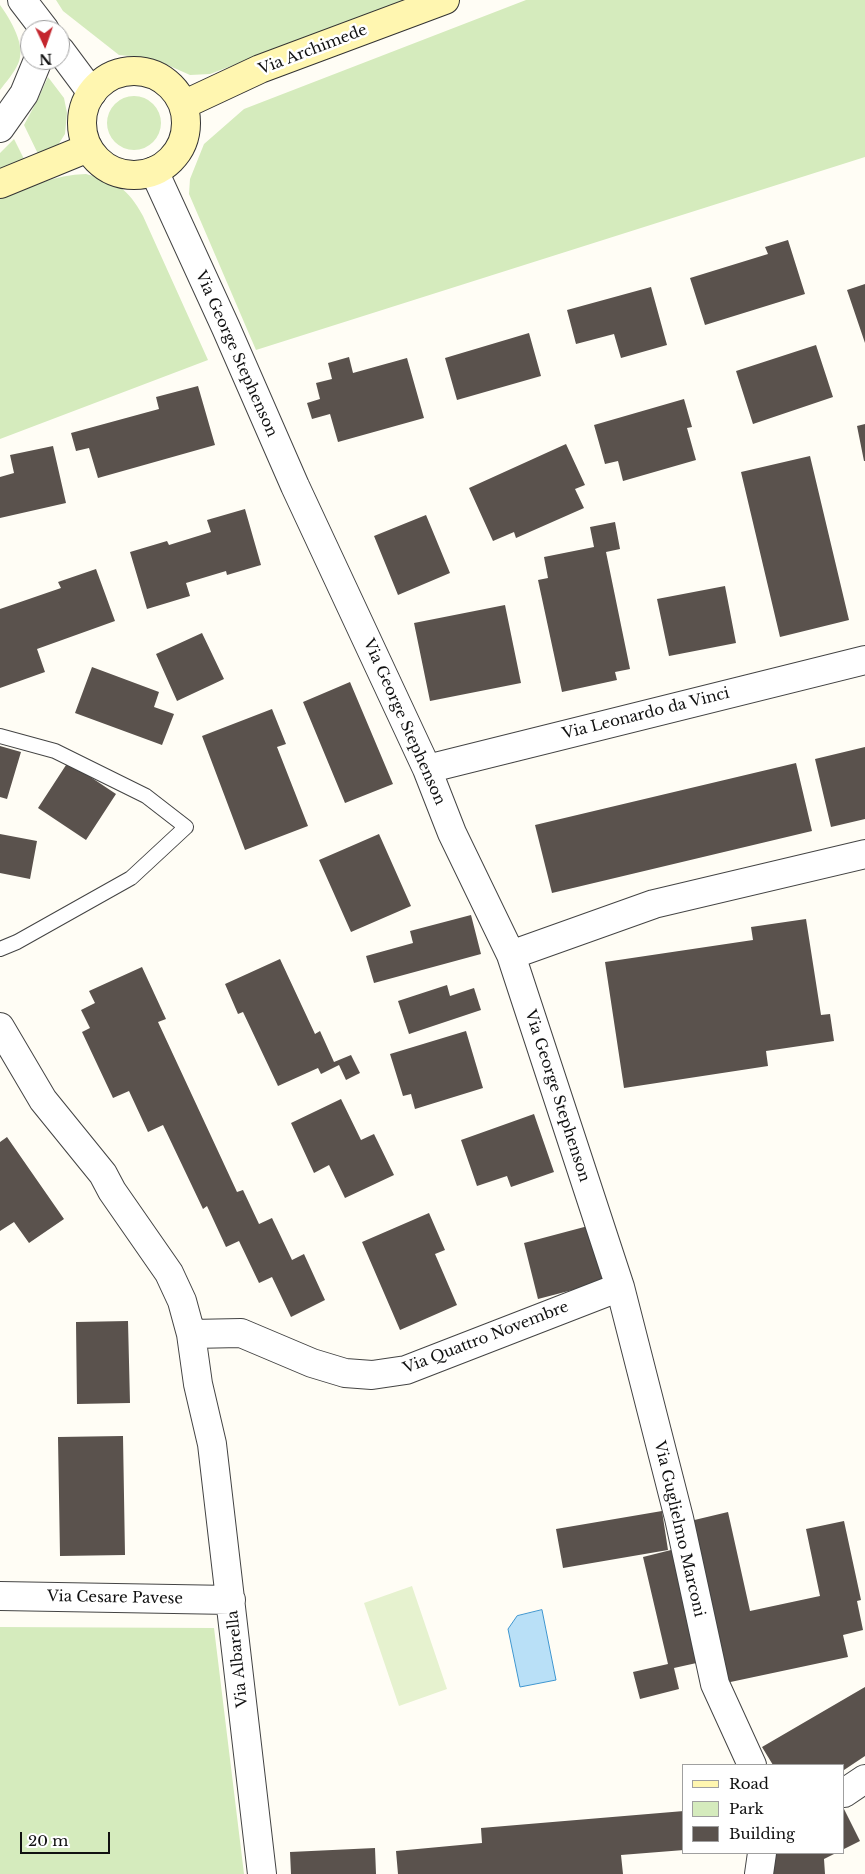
<!DOCTYPE html>
<style>
body{margin:0}
#map{position:relative;width:865px;height:1874px;overflow:hidden;background:#fffdf5;font-family:"Libre Baskerville",serif}
canvas{display:block}
.legend{position:absolute;left:682px;top:1764px;width:162px;height:90px;box-sizing:border-box;background:#fff;border:1px solid #a0a0a0;margin:0;padding:6px 9px;list-style:none;font-size:15px;color:#111}
.legend li{display:flex;align-items:center;gap:10px;height:25px}
.legend b{width:25px;border:1px solid #a0a0a0}
.north{position:absolute;left:20px;top:20px;width:50px;height:50px;box-sizing:border-box;background:#fff;border:1px solid #a0a0a0;border-radius:50%;rotate:177deg;font-size:14px;font-weight:700;line-height:20px;text-align:center;color:#111}
.north::after{content:'';display:block;margin:auto;width:18px;height:22px;background:#c4262e;clip-path:polygon(50% 0,100% 100%,50% 72%,0 100%)}
.scale{position:absolute;left:20px;top:1832px;width:90px;height:22px;box-sizing:border-box;border:2px solid #111;border-top:0;padding-left:6px;font-size:15px;line-height:18px;white-space:nowrap;color:#111;-webkit-text-stroke:4px #fff;paint-order:stroke}
</style>
<div id="map">
<canvas width="865" height="1874"></canvas>
<ul class="legend">
<li><b style="height:6px;background:#fff6b0"></b>Road</li>
<li><b style="height:14px;background:#d5ebbd"></b>Park</li>
<li><b style="height:14px;background:#5a524d"></b>Building</li>
</ul>
<div class="north">N</div>
<div class="scale">20 m</div>
</div>
<script>
const c = document.querySelector('canvas').getContext('2d');
c.lineJoin = 'round';
function fill(path, color) { c.fillStyle = color; c.fill(path, 'evenodd'); }
function stroke(path, color, width, dash) { c.strokeStyle = color; c.lineWidth = width; c.lineCap = dash ? 'butt' : 'round'; c.setLineDash(dash || []); c.stroke(path); }
function drawText(font, color, halo, rows, align = 'center') {
  c.font = font + ' "Libre Baskerville",serif'; c.lineWidth = 5; c.setLineDash([]); c.textBaseline = 'middle'; c.strokeStyle = halo; c.fillStyle = color; for (const [text, x, y, turn = 0] of rows) {
    c.save(); c.translate(x, y); c.rotate((+turn || 0) * Math.PI / 180); c.textAlign = isNaN(turn) ? turn : align; if (halo) c.strokeText(text, 0, 0); c.fillText(text, 0, 0); c.restore();
  }
}
const green = new Path2D(`
 M56,0H407L210,74L190,75L163,63L140,57L119,55L63,11Z
 M526,0H865V157L256,350L189,194L190,179L204,144L244,109Z
 M0,5C10,19 27,46 18,64C14,73 6,82 0,90Z
 M48,77L64,98L67,113L65,134L56,148L40,158L24,125L38,99Z
 M107 123a27 27 0 1 1 54 0a27 27 0 1 1-54 0Z
 M14,139L26,163L0,175V153Z
 M86,174C116,182 128,188 143,216L208,360L0,439V197C29,187 55,175 86,174Z
 M0,1627L214,1628L244,1874H0Z`);
const pitch = new Path2D(`
 M412,1586L447,1689L399,1706L364,1603Z`);
const water = new Path2D(`
 M542,1610L556,1680L520,1687L508,1629L517,1616Z`);
const building = new Path2D(`
 M788,240L805,294L705,325L690,278L768,254L765,247Z
 M865,284V343L847,290Z
 M651,287L667,345L621,358L614,334L576,344L567,310Z
 M529,333L541,376L457,400L445,358Z
 M816,345L833,397L753,424L736,371Z
 M349,357L353,373L407,358L424,418L338,442L330,414L312,419L307,403L320,399L316,383L332,379L328,363Z
 M198,386L215,445L98,478L89,448L76,451L71,433L159,409L156,397Z
 M684,399L692,427L687,428L696,460L623,481L618,461L605,464L594,425Z
 M865,424V461H864L857,426Z
 M566,444L585,485L575,489L584,508L516,538L514,532L493,541L469,488Z
 M53,446L66,503L0,518V477L14,473L10,455Z
 M810,456L849,620L780,637L741,472Z
 M245,509L261,565L227,575L226,571L186,583L190,596L147,609L130,552L167,541L169,545L211,532L207,520Z
 M426,515L450,573L398,595L374,536Z
 M615,522L620,549L606,552L630,669L615,672L617,680L562,692L538,580L548,578L544,557L594,547L590,527Z
 M96,569L115,621L37,649L45,672L0,688V609L61,588L58,582Z
 M725,586L736,643L669,656L657,599Z
 M505,605L521,683L430,701L414,623Z
 M202,633L224,679L177,701L156,654Z
 M92,667L159,692L154,707L174,714L162,745L75,713Z
 M350,682L393,784L345,803L303,702Z
 M272,709L286,744L277,747L308,826L245,850L202,736Z
 M0,746L21,752L7,799L0,797Z
 M865,747V819L831,827L815,759Z
 M68,762L116,794L86,840L38,808Z
 M796,763L812,831L552,893L535,825Z
 M0,834L37,841L30,879L0,873Z
 M379,834L411,906L351,932L319,860Z
 M471,915L481,954L374,983L366,956L413,943L410,931Z
 M806,919L821,1015L830,1014L834,1041L766,1051L768,1066L624,1088L605,962L753,940L751,927Z
 M280,959L315,1034L320,1031L334,1062L351,1055L360,1073L346,1080L339,1065L321,1074L318,1068L278,1086L243,1012L238,1014L225,984Z
 M142,967L166,1019L158,1022L237,1192L243,1190L259,1224L272,1218L292,1260L304,1254L325,1300L291,1317L272,1277L259,1283L239,1241L226,1247L207,1206L203,1209L163,1125L148,1132L129,1091L113,1098L82,1032L90,1028L81,1010L95,1003L89,991Z
 M447,985L450,996L474,988L481,1010L409,1034L398,1001Z
 M466,1031L483,1088L415,1109L411,1094L403,1096L390,1054Z
 M341,1099L361,1140L374,1134L394,1175L345,1198L329,1165L314,1173L291,1123Z
 M534,1114L554,1172L511,1187L507,1176L477,1186L461,1140Z
 M7,1137L64,1219L29,1243L14,1222L0,1231V1142Z
 M429,1213L445,1250L435,1254L457,1305L400,1330L362,1242Z
 M588,1226L603,1282L538,1299L524,1243Z
 M128,1321L130,1403L77,1404L76,1322Z
 M123,1436L125,1555L60,1556L58,1437Z
 M662,1511L668,1550L563,1568L556,1529Z
 M728,1512L750,1611L820,1596L806,1529L844,1521L861,1600L857,1601L863,1630L843,1635L848,1657L721,1684L686,1522Z
 M675,1549L701,1662L674,1668L679,1689L640,1699L633,1672L668,1664L643,1557Z
 M865,1687V1756L844,1770V1765H773L762,1747Z
 M844,1809L860,1841L844,1849Z
 M684,1811V1850L621,1855L623,1874H398L396,1851L482,1843L481,1828Z
 M375,1848L376,1874H291L290,1852Z
 M773,1853H836L824,1859L825,1874H773Z`);
const lane = new Path2D(`
 M0,736L55,751L146,796L186,827L131,878L17,942L0,949`);
const street = new Path2D(`
 M22,0L45,30
 M60,50L92,93
 M0,128L24,94L38,60
 M154,171L226,328L295,486L427,769L452,833L511,955L620,1287L679,1518L715,1684L752,1765
 M427,769L865,660
 M511,955L654,904L865,854
 M0,1027L43,1100L103,1174L112,1191L169,1273L182,1301L191,1334L198,1384L212,1444L262,1874
 M191,1334L241,1333L312,1363L345,1373L372,1375L406,1370L620,1287
 M0,1596L231,1600
 M844,1793L865,1779
 M759,1874L762,1853`);
const secondary = new Path2D(`
 M82 123a52 52 0 1 1 104 0a52 52 0 1 1-104 0Z
 M183,105L260,69L445,0
 M0,184L88,148`);
const streetNames = [
 ["Via Archimede",313,50,-21],
 ["Via George Stephenson",236,354,66],
 ["Via Leonardo da Vinci",646,714,-14],
 ["Via George Stephenson",404,722,66],
 ["Via George Stephenson",557,1096,72],
 ["Via Quattro Novembre",486,1338,-21],
 ["Via Guglielmo Marconi",679,1529,77],
 ["Via Cesare Pavese",115,1598,1],
 ["Via Albarella",238,1659,-96]
];
fill(green, '#d5ebbd');
fill(pitch, '#e6f2cf');
fill(water, '#b9e0f7');
stroke(water, '#3f96cf', 1);
fill(building, '#5a524d');
stroke(lane, '#444', 16);
stroke(street, '#444', 30);
stroke(secondary, '#333', 30);
stroke(lane, '#fff', 14);
stroke(street, '#fff', 28);
stroke(secondary, '#fff6b0', 28);
drawText('15px', '#111', '#fff', streetNames);
</script>
